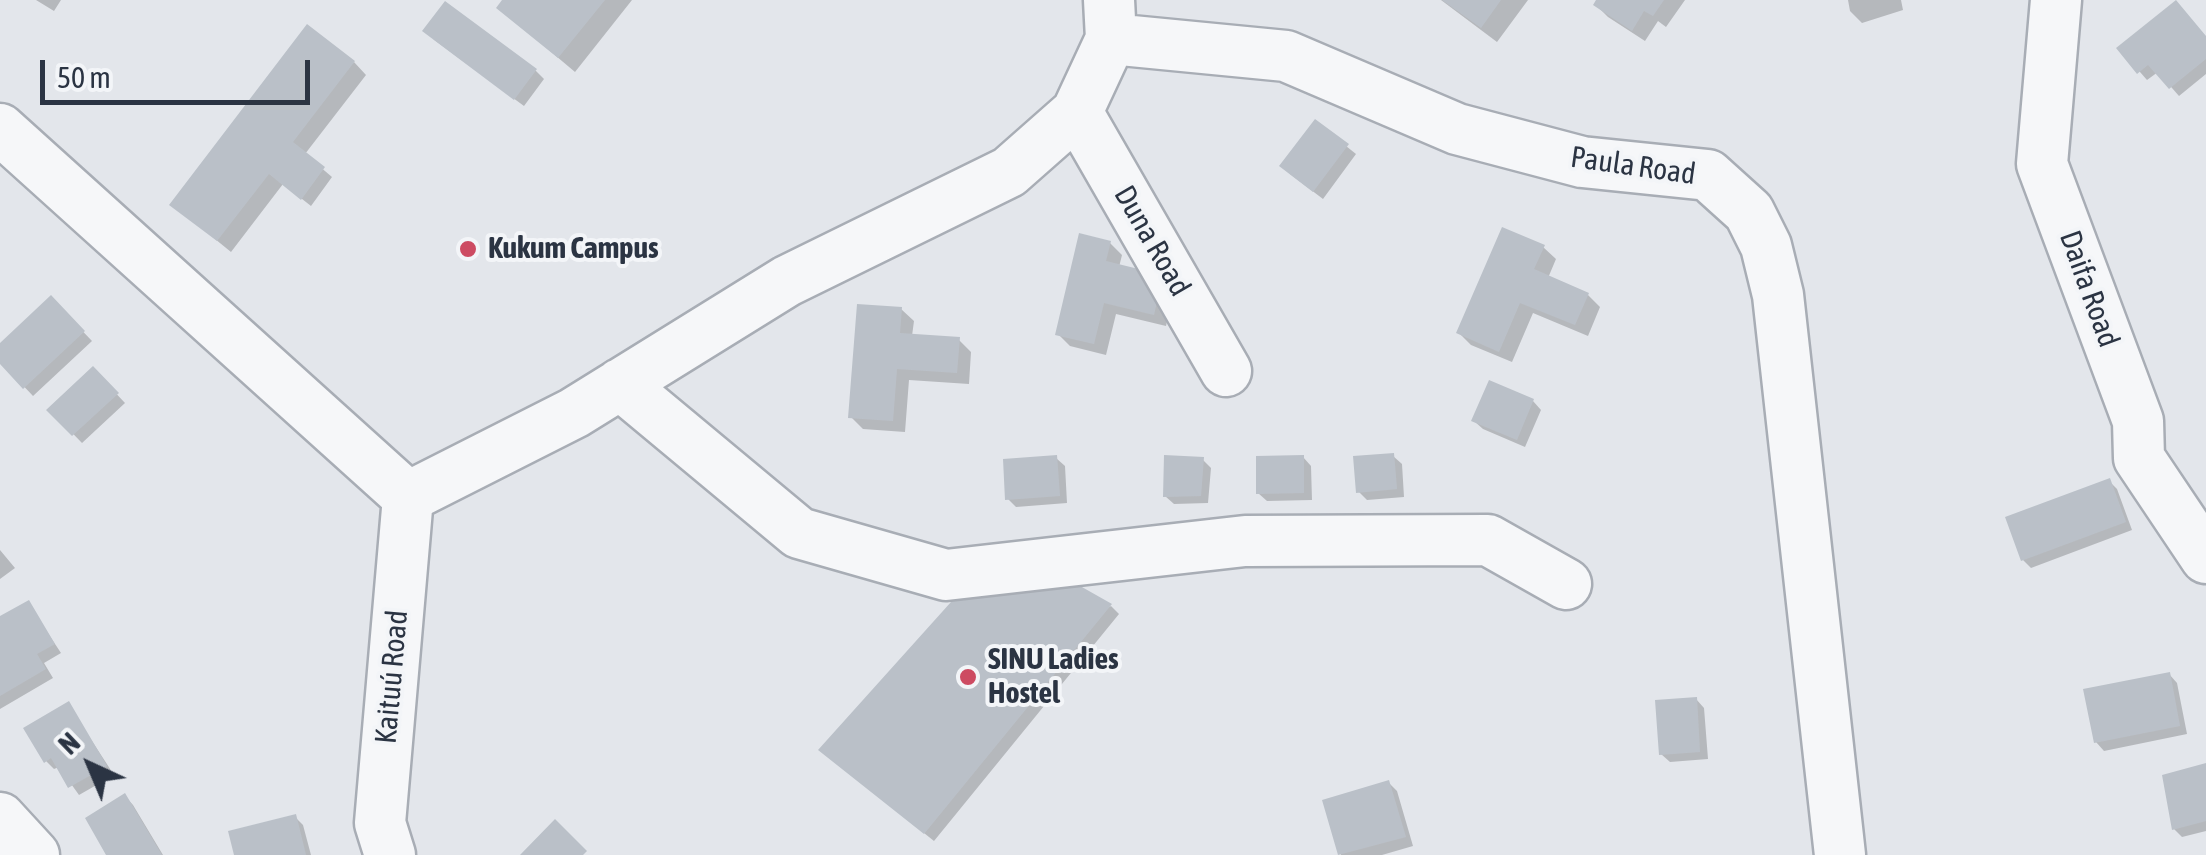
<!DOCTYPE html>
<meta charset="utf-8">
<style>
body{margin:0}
#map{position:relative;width:2206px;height:855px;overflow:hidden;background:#e3e6eb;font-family:"Asap Condensed",sans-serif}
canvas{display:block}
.north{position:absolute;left:40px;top:715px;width:100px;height:100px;-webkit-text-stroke:8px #f3f5f8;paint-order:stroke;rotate:316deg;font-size:28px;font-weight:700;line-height:40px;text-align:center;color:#2b3443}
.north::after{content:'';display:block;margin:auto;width:35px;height:45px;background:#2b3443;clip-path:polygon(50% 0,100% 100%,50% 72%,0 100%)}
.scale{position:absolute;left:40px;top:60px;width:270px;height:45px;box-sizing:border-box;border:5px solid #2b3443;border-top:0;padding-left:12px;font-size:30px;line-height:35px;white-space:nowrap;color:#2b3443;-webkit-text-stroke:8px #f3f5f8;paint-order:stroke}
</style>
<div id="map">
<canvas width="2206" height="855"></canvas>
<div class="north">N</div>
<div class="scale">50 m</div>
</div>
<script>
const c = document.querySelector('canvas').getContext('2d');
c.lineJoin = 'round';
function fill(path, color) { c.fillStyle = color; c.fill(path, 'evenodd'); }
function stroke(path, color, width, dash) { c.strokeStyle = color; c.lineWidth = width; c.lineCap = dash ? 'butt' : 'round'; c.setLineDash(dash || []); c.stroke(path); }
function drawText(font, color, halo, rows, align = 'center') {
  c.font = font + ' "Asap Condensed",sans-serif'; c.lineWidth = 8; c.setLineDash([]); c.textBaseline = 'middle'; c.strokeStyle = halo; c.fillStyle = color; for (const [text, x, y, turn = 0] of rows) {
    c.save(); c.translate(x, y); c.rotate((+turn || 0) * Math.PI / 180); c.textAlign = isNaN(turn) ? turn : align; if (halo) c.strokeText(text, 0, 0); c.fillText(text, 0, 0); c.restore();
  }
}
const shadow = new Path2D(`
 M36,0H61L54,11Z
 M505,0H632L575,72L499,8Z
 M1441,0H1528L1497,42Z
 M1599,0H1685L1666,27L1658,21L1645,41L1608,17L1596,5Z
 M1848,0H1901L1903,10L1862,23L1850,11Z
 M2206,38V74L2179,96L2158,72L2147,80L2119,48Z
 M433,39L536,71L544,79L524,106Z
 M354,62L366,75L305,154L332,177L311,206L283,184L231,252L172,204Z
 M1316,122L1356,154L1323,199L1290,174Z
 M1110,243L1122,255L1119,267L1174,290L1166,326L1116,314L1106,355L1070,346L1058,334Z
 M1543,247L1556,259L1548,278L1588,295L1600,307L1588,336L1533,313L1512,362L1471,345L1459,333Z
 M51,298L92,341L33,396L0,361V347Z
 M901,309L914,321L912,336L958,339L971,352L969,384L909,380L905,432L863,429L851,417Z
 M93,369L125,403L82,443L50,410Z
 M1533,401L1541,410L1525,447L1483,429L1474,421Z
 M1393,456L1402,464L1404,497L1367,500L1359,492Z
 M1303,457L1311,466L1312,500L1267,501L1258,493Z
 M1056,458L1065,466L1067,503L1016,507L1008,499Z
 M1203,460L1211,468L1208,503L1174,504L1165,496Z
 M2109,481L2117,489L2132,530L2031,568L2023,560Z
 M0,550L15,568L0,579Z
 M28,603L61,653L44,663L53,678L0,709V619Z
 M1111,606L1119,614L934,841L830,758Z
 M2169,674L2177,683L2187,734L2104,751L2096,742Z
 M1696,699L1704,708L1708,759L1670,762L1661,754Z
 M68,704L114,775L79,795L59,767L54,769L46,761Z
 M2206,766V831L2182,837L2174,829Z
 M1388,782L1397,791L1413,846L1382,855H1341L1325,801Z
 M125,796L133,805L163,855H109Z
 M295,817L303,825L311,855H236Z`);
const building = new Path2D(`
 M502,0H605L558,58L496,8Z
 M1442,0H1501L1481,28Z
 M1596,0H1664L1653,16L1644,11L1632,31L1593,5Z
 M2176,0L2206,36V59L2169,89L2148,65L2137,74L2116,48Z
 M445,1L537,69L514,100L422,31Z
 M307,24L355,61L293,142L325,167L301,200L269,174L217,241L169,205Z
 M1315,119L1349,144L1313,192L1279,166Z
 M1502,227L1545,245L1534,269L1589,293L1575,325L1520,303L1499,352L1456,333Z
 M1079,233L1111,241L1106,261L1163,275L1154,315L1104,303L1094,344L1055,335Z
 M51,295L85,331L23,389L0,364V343Z
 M857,304L902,307L900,333L960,337L957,373L897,369L893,421L848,418Z
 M93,366L119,393L72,436L46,410Z
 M1489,380L1534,399L1517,440L1471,421Z
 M1394,453L1397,489L1356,493L1353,456Z
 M1057,455L1060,496L1005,500L1003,459Z
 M1164,455L1204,457L1201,496L1163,497Z
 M1304,455V493L1256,494V456Z
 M2110,478L2126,522L2021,561L2005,517Z
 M1004,543L1112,604L924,834L818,750Z
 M29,600L55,644L37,654L46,669L0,696V616Z
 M2170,672L2180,726L2094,743L2083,689Z
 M1697,697L1700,752L1659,755L1655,700Z
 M69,701L107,766L68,788L51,758L44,763L23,728Z
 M2206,763V821L2172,830L2162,775Z
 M1389,780L1406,837L1338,855L1322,800Z
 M125,793L162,855H106L85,818Z
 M296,814L306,855H234L228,831Z
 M555,819L587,851L583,855H520Z`);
const minor = new Path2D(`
 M2056,0L2042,164L2138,421L2139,458L2206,558
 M1111,39L1286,56L1457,129L1582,162L1708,175L1749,212L1766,246L1778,295L1840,855
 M1077,112L1226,371
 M0,129L408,497
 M620,384L799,533L946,575L1245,541L1488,540L1566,584
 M408,497L574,413L787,281L1009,172L1077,112L1111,39L1109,0
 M0,818L34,855
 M390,855L380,823L408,497`);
const markers = [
 [468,249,10,"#cd4b62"],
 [968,677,10,"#cd4b62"]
];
const streetNames = [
 ["Paula Road",1633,166,8],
 ["Duna Road",1152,241,60],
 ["Daifa Road",2089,289,70],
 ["Kaituú Road",392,677,-85]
];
const poiNames = [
 ["Kukum Campus",488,249],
 ["SINU Ladies",988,660],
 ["Hostel",988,694]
];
fill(shadow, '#0003');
fill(building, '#bac0c8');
stroke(minor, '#a8adb5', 55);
stroke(minor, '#f6f7f9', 50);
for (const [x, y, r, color] of markers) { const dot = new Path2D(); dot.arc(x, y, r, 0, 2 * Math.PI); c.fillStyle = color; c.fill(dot); stroke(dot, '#f3f5f8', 4); }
drawText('30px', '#2b3443', '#f3f5f8', streetNames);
drawText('bold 30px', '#2b3443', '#f3f5f8', poiNames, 'left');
</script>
